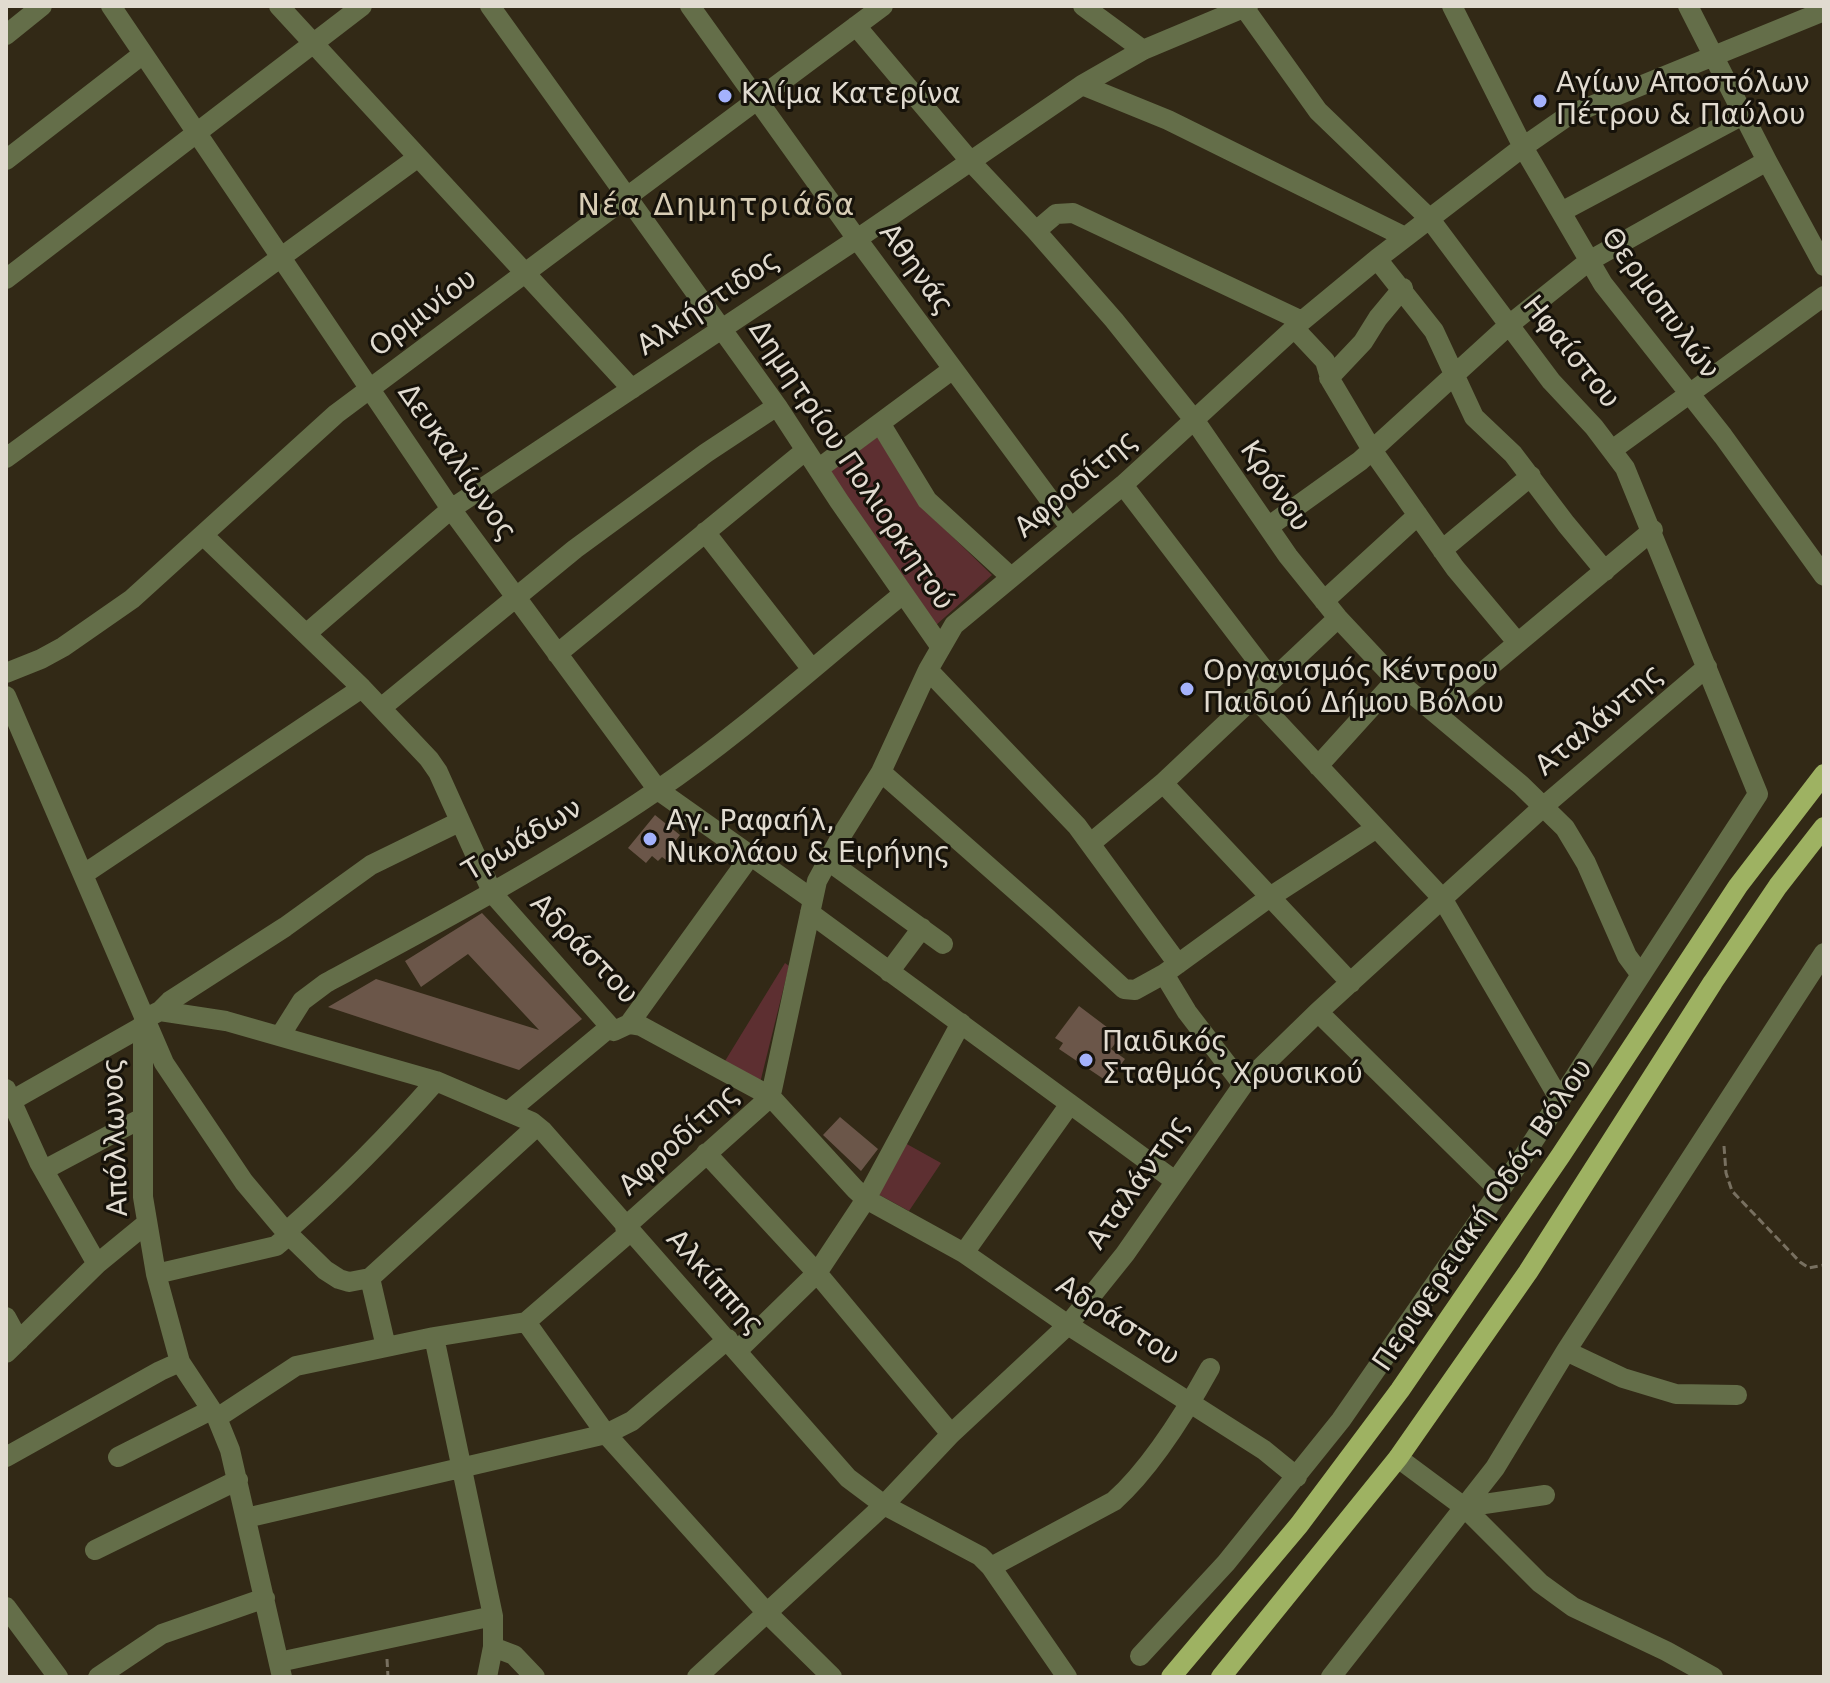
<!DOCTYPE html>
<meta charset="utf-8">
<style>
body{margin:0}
#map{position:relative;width:1830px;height:1683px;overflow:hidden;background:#322916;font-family:"DejaVu Sans",sans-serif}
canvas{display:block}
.frame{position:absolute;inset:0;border:8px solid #e1dbd0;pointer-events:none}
</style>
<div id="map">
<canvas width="1830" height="1683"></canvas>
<div class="frame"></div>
</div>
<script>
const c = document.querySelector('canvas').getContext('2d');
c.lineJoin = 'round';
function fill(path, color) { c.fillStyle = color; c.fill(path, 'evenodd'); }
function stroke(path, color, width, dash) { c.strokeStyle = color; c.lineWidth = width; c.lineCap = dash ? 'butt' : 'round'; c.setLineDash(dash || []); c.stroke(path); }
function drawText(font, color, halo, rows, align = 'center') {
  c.font = font + ' "DejaVu Sans",sans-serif'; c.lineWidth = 6; c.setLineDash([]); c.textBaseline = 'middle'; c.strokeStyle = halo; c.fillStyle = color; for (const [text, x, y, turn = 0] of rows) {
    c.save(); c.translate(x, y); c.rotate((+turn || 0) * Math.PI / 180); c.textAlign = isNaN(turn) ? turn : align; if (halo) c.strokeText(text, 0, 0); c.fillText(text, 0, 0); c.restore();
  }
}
const green = new Path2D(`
 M877,437L927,512L992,575L935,626L827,473Z
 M785,963L789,966L760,1083L725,1061Z
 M905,1143L941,1163L909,1211L876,1193Z`);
const building = new Path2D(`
 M655,815L680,835L673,844L677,847L666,860L662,857L658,861L652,856L646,863L628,848Z
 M482,913L582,1019L519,1070L328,1007L376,979L539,1030L468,954L421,987L405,961Z
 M1079,1006L1120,1037L1111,1049L1125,1059L1108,1082L1059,1049L1063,1043L1055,1038Z
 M840,1117L878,1149L861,1171L823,1135Z`);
const path = new Path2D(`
 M1724,1146L1726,1173L1732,1191L1800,1262L1809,1268L1824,1265
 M387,1659L388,1677`);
const minor = new Path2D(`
 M111,6L451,509L658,790L812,899
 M279,6L632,389
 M490,6L777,406L839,501L940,646
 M690,6L857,239L1070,527
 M1083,6L1143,50
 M1452,6L1523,147L1603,284L1723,436L1824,576
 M1688,6L1767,161L1824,266
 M856,26L971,162L1036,231L1114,320L1195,421L1288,556L1338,618L1396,680L1521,785L1565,828L1586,863L1627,956L1641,975
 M6,35L42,6
 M1082,85L1168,120L1405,237
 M6,160L143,54
 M1561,212L1743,115
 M1036,231L1056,214L1073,213L1302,321
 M1377,259L1434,331L1474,417L1513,454L1566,524L1605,571
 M6,279L362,6
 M1294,328L1325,361L1331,381L1372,450L1455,568L1517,642
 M1329,378L1363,342L1378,318L1403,288
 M880,423L927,500L1011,577
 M1612,450L1824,296
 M6,458L417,158
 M818,469L953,369
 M1123,485L1272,680
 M1268,527L1360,461L1509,325L1589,261L1767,161
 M705,532L811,668
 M203,535L362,688L429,759L438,772L493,894L614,1031L629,1024L641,1026L770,1096L855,1189L866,1199L964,1253L1068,1325L1264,1450L1297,1477
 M1442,550L1531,476
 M1324,601L1418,515
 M306,634L451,509L857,239L1082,85L1143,50L1248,6
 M557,654L806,450
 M928,670L1077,826L1178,964
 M6,673L41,659L63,647L132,599L336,414L883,6
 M6,696L164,1063L244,1182L286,1232L325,1270L339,1279L349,1282L370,1278L386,1347
 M1254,697L1442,898L1560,1100
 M381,708L575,549L706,453L777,406
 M1435,712L1653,530
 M1318,766L1396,680
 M881,772L1048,919L1124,989L1135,990L1164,974L1270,897L1375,829
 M1163,783L1351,983
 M1091,843L1163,783L1338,618
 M827,860L943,944
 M84,874L362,688
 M810,913L1175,1181
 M889,972L922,928
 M1164,974L1187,1012L1243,1085
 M160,1011L170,1001L285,927L371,865L459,822
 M1318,1012L1499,1190
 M144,1019L160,1011L226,1021L436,1081L532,1122L543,1131L848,1478L884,1505L980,1556L991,1567L1067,1677
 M143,1023V1197L156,1274L180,1362L217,1418L230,1450L282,1677
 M629,1024L751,855
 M280,1036L302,1001L326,983C438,923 551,863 656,791C743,732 821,660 903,594
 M6,1089L39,1162L97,1264
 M11,1101L143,1026
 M509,1111L610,1027
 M706,1153L817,1273L951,1434
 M44,1170L142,1118
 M625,1227L767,1100L772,1090L817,881L843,833L881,772L928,670L954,625L1123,485L1302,321L1377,259L1523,147L1569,115L1824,11
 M286,1232C339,1185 389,1135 436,1081
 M964,1253L1070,1104
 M156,1274L276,1246L289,1235
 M370,1278L537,1126
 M6,1317L19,1341
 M526,1322L606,1434L767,1613L832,1677
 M434,1337L493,1616V1647L487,1677
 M737,1351L817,1273L866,1199L961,1023
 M1566,1351L1623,1378L1676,1394L1737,1395
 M6,1353L97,1264L147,1223
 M217,1418L296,1366L434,1337L526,1322L630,1232
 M6,1457L160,1371L180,1362
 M118,1457L211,1410
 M1398,1458L1464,1507L1540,1583L1573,1607L1666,1651L1713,1677
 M1464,1507L1545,1495
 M246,1518L606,1434L632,1421L728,1339
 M95,1550L238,1480
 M991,1567L1114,1501C1152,1467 1185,1413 1210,1368
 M6,1607L58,1677
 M493,1647L514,1655L535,1677
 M1140,1656L1226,1563L1341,1420L1523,1157L1758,794L1625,468L1594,427L1551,381L1429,218L1318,111L1243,6
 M279,1662L493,1616
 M98,1677L162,1634L265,1598
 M697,1677L884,1505L951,1434L1068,1325L1125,1254L1243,1085L1318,1012L1544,806L1707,667
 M1331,1677L1495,1468L1566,1351L1824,953`);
const major = new Path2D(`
 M1171,1677L1299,1525L1400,1390L1561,1155L1738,886L1824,774
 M1221,1677L1398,1458L1528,1272L1713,982L1778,886L1824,827`);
const markers = [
 [725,96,8,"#a4b2fc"],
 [1540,101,8,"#a4b2fc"],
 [1187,689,8,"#a4b2fc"],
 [650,839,8,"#a4b2fc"],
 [1086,1060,8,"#a4b2fc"]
];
const poiNames = [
 ["Αγίων Αποστόλων",1556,85],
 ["Πέτρου & Παύλου",1556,117],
 ["Κλίμα Κατερίνα",741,96],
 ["Οργανισμός Κέντρου",1203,673],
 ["Παιδιού Δήμου Βόλου",1203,705],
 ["Αγ. Ραφαήλ,",666,823],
 ["Νικολάου & Ειρήνης",666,855],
 ["Παιδικός",1102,1044],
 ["Σταθμός Χρυσικού",1102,1076]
];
const streetNames = [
 ["Αθηνάς",915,270,54],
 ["Αλκήστιδος",709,304,-34],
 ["Θερμοπυλών",1659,304,54],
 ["Ορμινίου",424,314,-37],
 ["Ηφαίστου",1570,353,51],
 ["Δευκαλίωνος",456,463,55],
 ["Δημητρίου Πολιορκητού",850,466,56],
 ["Αφροδίτης",1077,485,-40],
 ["Κρόνου",1274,487,56],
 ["Αταλάντης",1600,721,-40],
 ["Τρωάδων",523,841,-31],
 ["Αδράστου",583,950,46],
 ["Απόλλωνος",117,1137,-92],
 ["Αφροδίτης",680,1141,-42],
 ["Αταλάντης",1139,1183,-55],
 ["Περιφερειακή Οδός Βόλου",1484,1216,-56],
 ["Αλκίππης",714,1283,48],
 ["Αδράστου",1117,1322,33]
];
const neighbourhoodNames = [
 ["Νέα Δημητριάδα",717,207]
];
fill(green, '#5d2f31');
fill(building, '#6b5649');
stroke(path, '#787060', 3, [8, 4]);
stroke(minor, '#646e49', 20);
stroke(major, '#9eb262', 20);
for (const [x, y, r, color] of markers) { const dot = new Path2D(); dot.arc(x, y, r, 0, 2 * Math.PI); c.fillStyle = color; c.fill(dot); stroke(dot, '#16120a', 3); }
drawText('28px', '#e1dbd0', '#16120a', poiNames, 'left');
drawText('28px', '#e1dbd0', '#16120a', streetNames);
c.letterSpacing = '2px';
drawText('30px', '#d8cdb5', '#16120a', neighbourhoodNames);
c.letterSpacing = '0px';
</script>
